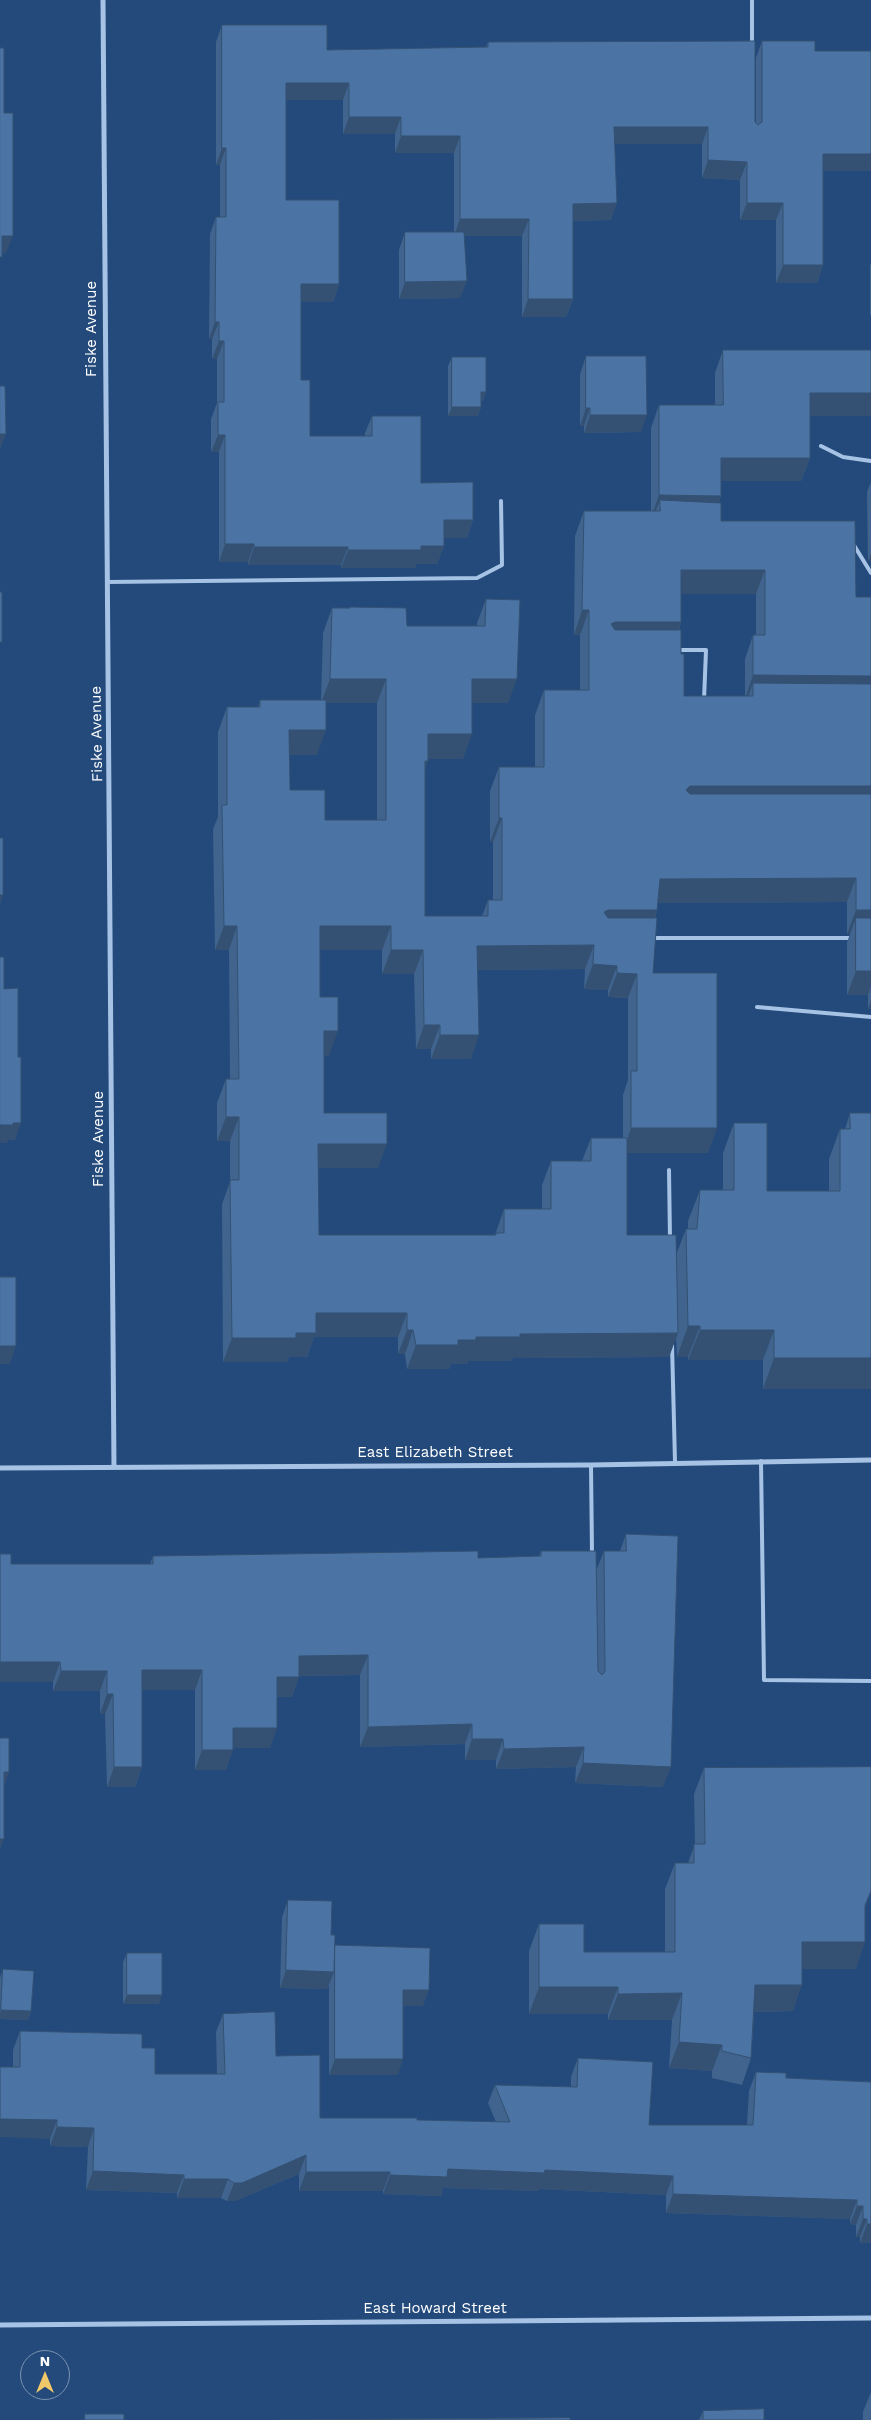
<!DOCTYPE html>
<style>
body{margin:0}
#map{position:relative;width:871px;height:2420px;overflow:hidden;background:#234a7b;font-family:"Work Sans",sans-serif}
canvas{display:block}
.north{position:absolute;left:20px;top:2350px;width:50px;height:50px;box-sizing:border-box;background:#234a7b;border:1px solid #7b92b0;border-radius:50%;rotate:0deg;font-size:14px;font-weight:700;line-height:20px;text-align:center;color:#fff}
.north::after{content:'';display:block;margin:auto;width:18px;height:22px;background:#f0c769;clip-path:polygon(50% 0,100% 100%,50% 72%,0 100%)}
</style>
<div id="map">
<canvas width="871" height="2420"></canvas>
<div class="north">N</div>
</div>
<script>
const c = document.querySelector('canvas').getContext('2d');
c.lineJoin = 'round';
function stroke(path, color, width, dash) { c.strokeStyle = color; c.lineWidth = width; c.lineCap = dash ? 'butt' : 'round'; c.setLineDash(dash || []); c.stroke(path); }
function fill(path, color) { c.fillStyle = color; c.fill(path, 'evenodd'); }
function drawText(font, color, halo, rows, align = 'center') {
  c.font = font + ' "Work Sans",sans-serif'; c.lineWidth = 4; c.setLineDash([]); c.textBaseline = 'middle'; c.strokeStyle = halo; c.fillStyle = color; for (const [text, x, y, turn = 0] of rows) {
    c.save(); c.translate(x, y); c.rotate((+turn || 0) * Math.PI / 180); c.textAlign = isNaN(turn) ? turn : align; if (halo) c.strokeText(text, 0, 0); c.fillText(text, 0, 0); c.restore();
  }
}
const service = new Path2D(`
 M752,0V45
 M821,446L843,457L871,461
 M852,542L871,573
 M107,582L477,578L502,565L501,501
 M678,650H706L704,700
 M651,938H851
 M757,1007L871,1017
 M669,1170L670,1240
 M672,1344L675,1462
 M761,1461L764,1680L871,1681
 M591,1465L592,1554`);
const minor = new Path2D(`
 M103,0L114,1467
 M0,1468L591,1465L871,1460
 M0,2325L871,2318`);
const wall = new Path2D(`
 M222,25L327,50L486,47L488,42L755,122L756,123V58L762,41L815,51L871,171H823V265L817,283H776V220H740V180L702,178V144H615L611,220L573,221V299L566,317H522V236H464L460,298L399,299V250L405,232H454V153H395V134H343V100H286V200L339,284L333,302H301V380L310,436H365V433L372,416L421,483L473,520L467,538H444V546L437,564H416L415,568H341V565H248V562H219V452H211V419L217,403V359H212V339H209L210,234L216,217H220V165H216V42Z
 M871,264V315H870V265Z
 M723,350L871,416H810V458L801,481H721V496L719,502L721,521L856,597H871V1009H868V995H847V942L850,934H847V902L658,903L657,910L655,918L653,973L708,1153H627V1235L676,1255L686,1229H688V1221L700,1190H723V1153L734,1123L767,1191H829V1159L840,1129H845L850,1113L871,1389H763V1360H688V1357H677L676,1337L669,1357L513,1358L511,1361H468L467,1364H451L449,1369H407L405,1354H398V1337H314L307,1357H289L287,1362H223L222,1204L230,1182V1141H217V1103L226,1079H230L229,950H215L213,829L218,817V732L227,707H258L260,700H321L323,633L332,608H350V607L407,626H477V623L486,599L508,703H472L463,759H428L425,770V916H482L488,900H493V842H490V791L499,767H535V715L544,690H580V635H574L575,536L584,511H651V428L659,405H715V373ZM681,594H756V635H753L745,659V696H684L681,654L679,630L681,622ZM326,703H377V820H325L290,790V755H317ZM320,950H382V974H414L416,1049H431V1059H471L478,970L585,969L584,989L608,990V997L628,998V1080L623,1095V1138H591L582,1161H551L542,1185V1209H504L495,1235H319L318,1168H378L324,1113V1056H329L320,997Z
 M586,356L641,432L584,433V426H580V374Z
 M452,357L486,392L483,401H481V407L478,416H448V366Z
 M871,482V561H868L867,492Z
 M626,1534L663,1787L575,1783L576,1767L496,1769V1760H465V1744L360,1747V1675L299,1676L292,1697H277L270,1748H233L226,1770H195V1690H142V1767L135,1787H107L105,1714H100V1691H53V1682H0L11,1564H150L153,1556L478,1558L539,1556L541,1551L596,1571L604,1551H620Z
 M871,1767V1892L865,1907L856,1969H802L793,2011L754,2012L751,2058L742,2085L712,2078V2071L669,2068L672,2020H608V2014H529V1951L539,1924L584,1952H665V1889L675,1863H688L695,1844L694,1794L704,1768Z
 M288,1900L331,1935L334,1947L423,2006H403L398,2075H329V1985L327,1989L280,1988L282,1917Z
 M127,1953L159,2004H123V1962Z
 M3,1969L31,2011L28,2020L0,2019V1978Z
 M223,2014L276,2056L320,2118L496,2122L488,2103L495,2085L571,2087V2077L578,2058L649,2125H747L749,2091L756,2072L786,2078L871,2082V2243H860V2237H856V2225L850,2224V2219L666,2213V2195L539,2189L538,2191L443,2188L441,2196L383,2194V2191H299V2174L235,2201H227L221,2198H177V2193L86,2190L88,2147L50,2146V2139L13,2067V2050L20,2031L142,2048L155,2074H217L216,2032Z
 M871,2392V2420H863V2412Z
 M703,2411L764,2420H699Z`);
const shadedWall = new Path2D(`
 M286,83H349L343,100H280Z
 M349,117H401L395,134H343Z
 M614,127H708L702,144H608Z
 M401,136H460L454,153H395Z
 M222,148H226L220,165H216Z
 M823,154H871V171H817Z
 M708,160L747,162L740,180L702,178Z
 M617,203L611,220L566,221L573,204Z
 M747,203H783L776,220H740Z
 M460,219H529L522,236H454Z
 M2,236H13L6,253H0Z
 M783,265H823L817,283H776Z
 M467,281L460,298L399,299L405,282Z
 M301,284H339L333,302H295Z
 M528,299H573L566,317H522Z
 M215,322H219L212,339H209Z
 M219,341H224L217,359H212Z
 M481,392H486L483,401H478Z
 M810,393H871V416H801Z
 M452,407H481L478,416H448Z
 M586,408H590L584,426H580Z
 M590,415H647L641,432L584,433Z
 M0,434H6L0,449Z
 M218,435H225L219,452H211Z
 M721,458H810L801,481H712Z
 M659,495L721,496L712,519L660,511V500L653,518H651Z
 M444,520H473L467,538H437Z
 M225,544H254L248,562H219Z
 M421,546H444L437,564H416L415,568H341L348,550Z
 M254,547H348L341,565H248Z
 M871,554V561H868Z
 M681,570H765L756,594H673Z
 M582,610H589L580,635H574Z
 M615,622H681L673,646H606L611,624Z
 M753,675L871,676V700L753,696V683L747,700L745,699Z
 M330,679H386L377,703H321Z
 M472,679H517L508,703H463Z
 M289,730H326L317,755H280Z
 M428,734H472L463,759H419Z
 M425,761H428L419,785Z
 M690,786H871V810H681L686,790Z
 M499,818H502L493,842H490Z
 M856,878L847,902L651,903L660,879Z
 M0,895H3L0,905Z
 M608,910H657L649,934H599L604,912Z
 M856,910H871V934L856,918L850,934H847Z
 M224,926H237L229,950H215Z
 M320,926H391L382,950H311Z
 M594,945L585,969L468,970L477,946Z
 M391,950H423L414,974H382Z
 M593,964L617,966L608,990L584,989Z
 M856,971H871V986L868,995H847Z
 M617,973L637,974L628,998L608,997Z
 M871,1000V1009H868Z
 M424,1025H440L431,1049H416Z
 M324,1031H338L329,1056H315Z
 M440,1035H479L471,1059H431Z
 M226,1117H239L230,1141H217Z
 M13,1123H21L15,1140H8L7,1143H0V1125Z
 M631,1128H717L708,1153H623Z
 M318,1144H387L378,1168H309Z
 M316,1313H407L398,1337H314L307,1357H289L287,1362H223L232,1338L296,1333Z
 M688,1326H700L688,1357H677Z
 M407,1330H413L405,1354H398Z
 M700,1330H774L763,1360H688Z
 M678,1333L669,1357L513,1358L511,1361H468L467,1364H451L449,1369H407L416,1345L458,1340L476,1337L520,1334Z
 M0,1346H16L10,1364H0Z
 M774,1358H871V1389H763Z
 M368,1655L360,1675L292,1676L299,1656Z
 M0,1662H60L53,1682H0Z
 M142,1670H202L195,1690H135Z
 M61,1671H107L100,1691H53Z
 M277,1677H299L292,1697H270Z
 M107,1694H113L105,1714H100Z
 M472,1724L465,1744L360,1747L368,1727Z
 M233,1728H277L270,1748H226Z
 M472,1739H503L496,1760H465Z
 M584,1747L576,1767L496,1769L504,1749Z
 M202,1750H233L226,1770H195Z
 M583,1763L671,1767L663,1787L575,1783Z
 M114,1767H142L135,1787H107Z
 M4,1772H9L3,1790Z
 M0,1839H4L0,1849Z
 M802,1942H865L856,1969H793Z
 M286,1970L334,1972L327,1989L280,1988Z
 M755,1985H802L793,2011L745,2012Z
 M539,1987H618L608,2014H529Z
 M403,1990H429L423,2006H398Z
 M682,1993L672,2020H608L618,1994Z
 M127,1995H162L159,2004H123Z
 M1,2010L31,2011L28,2020L0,2019V2013Z
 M679,2042L722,2045L712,2071L669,2068Z
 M335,2059H403L398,2075H329Z
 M0,2119L57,2120L50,2139L0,2137Z
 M57,2127L94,2128L88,2147L50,2146Z
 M306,2155L299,2174L235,2201H227L234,2183Z
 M448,2169L545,2170L673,2176L666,2195L539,2189L538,2191L443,2188L441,2196L383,2194L390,2175Z
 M93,2171L184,2175L177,2193L86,2190Z
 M306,2172H390L383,2191H299Z
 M184,2179H228L221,2198H177Z
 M673,2194L857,2200L850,2219L666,2213Z
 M857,2206H863L856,2225L850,2224Z
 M863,2219H867L860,2237H856Z
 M867,2224H871V2243H860Z`);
const building = new Path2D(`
 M222,25H327V50L488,47V42L755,41V122L758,125L762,122V41H815V51H871V154H823V265H783V203H747V162L708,160V127H614L617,203L573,204V299H528L529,219H460V136H401V117H349V83H286V200H339V284H301V380H310V436H372V416H421V483L473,482V520H444V546H421V550H348V547H254V544H225V435H218V402H224V341H219V322H215L216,217H226V148H222Z
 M0,48H4V113H13V236H2V257H0Z
 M405,232H464L467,281L405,282Z
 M723,350H871V393H810V458H721V496L659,495V405H723Z
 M586,356H646L647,415H590V408H586Z
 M452,357H486V392H481V407H452Z
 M0,386H5L6,434H0Z
 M660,500L721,503V521H855L856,597H871V676L753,675V635H765V570H681V622H615L611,624L615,630H681V654H684V696H753V683L871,684V786H690L686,790L690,794H871V910H856V878L660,879L657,910H608L604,912L608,918H657L653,973H717V1128H631V1071H637V974L617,973V966L593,964L594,945L477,946L479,1035H440V1025H424L423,950H391V926H320V997H338V1031H324V1113H387V1144H318L319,1235H496V1233H504V1209H551V1161H591V1138H627V1235H676L678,1333L520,1334V1337H476V1340H458V1345H416L413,1330H407V1313H316V1333H296V1338H232L230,1180H239V1117H226V1079H239L237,926H224L222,805H227V707H260V700H326V730H289L290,790H325V820H386V679H330L332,608H350V607L406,608L407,626H485L486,599L520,600L517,679H472V734H428V761H425V916H488V900H502V818H499V767H544V690H589V610H582L584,511H660Z
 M0,592H2V642H0Z
 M0,838H3V895H0Z
 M856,918H871V971H856Z
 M0,957H4V989L18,988V1057H21V1123H13V1125H0Z
 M850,1113H871V1358H774V1330H700V1326H688L686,1229H697L700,1190H734V1123H767V1191H840V1129H850Z
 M0,1277H16V1346H0Z
 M626,1534L678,1536L671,1767L583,1763L584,1747L504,1749L503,1739H472V1724L368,1727V1655L299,1656V1677H277V1728H233V1750H202V1670H142V1767H114L113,1694H107V1671H61L60,1662H0V1554H11V1564H153V1556L478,1551V1558L541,1556V1551H596L598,1671L602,1675L605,1671L604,1551H626Z
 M0,1738H9V1772H4V1839H0Z
 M871,1767V1891L865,1905V1942H802V1985H755L751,2058L722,2051V2045L679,2042L682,1993L618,1994V1987H539V1924H584V1952H675V1863H694V1844H705L704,1768Z
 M288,1900L332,1901L331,1935H335L334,1972L286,1970Z
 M335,1945L430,1948L429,1990H403V2059H335Z
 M127,1953H162V1995H127Z
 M3,1969L34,1971L31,2011L1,2010Z
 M275,2012L276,2056L320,2055V2118H417V2120L510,2122L495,2085L577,2087L578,2058L653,2062L649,2125H753L756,2072L786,2073V2078L871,2082V2224H867V2219H863V2206H857V2200L673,2194V2176L545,2170L544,2173L448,2169L447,2177L390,2175V2172H306V2155L242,2183H234L228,2179H184V2175L93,2171L94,2128L57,2127V2120L0,2119V2067H20V2031L142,2034V2048H155V2074H225L223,2014Z
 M764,2409V2420H703V2411Z
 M85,2414H124V2420H85Z
 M570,2418V2420H279H286Z`);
const streetNames = [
 ["Fiske Avenue",92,329,-90],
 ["Fiske Avenue",97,734,-91],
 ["Fiske Avenue",99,1139,-90],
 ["East Elizabeth Street",435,1453],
 ["East Howard Street",435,2309]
];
stroke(service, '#a6c3e5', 4);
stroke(minor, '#a6c3e5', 5);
fill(wall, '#40648d');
fill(shadedWall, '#345173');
fill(building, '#4b74a4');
stroke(building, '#345173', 1);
drawText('15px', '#fff', '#234a7b', streetNames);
</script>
